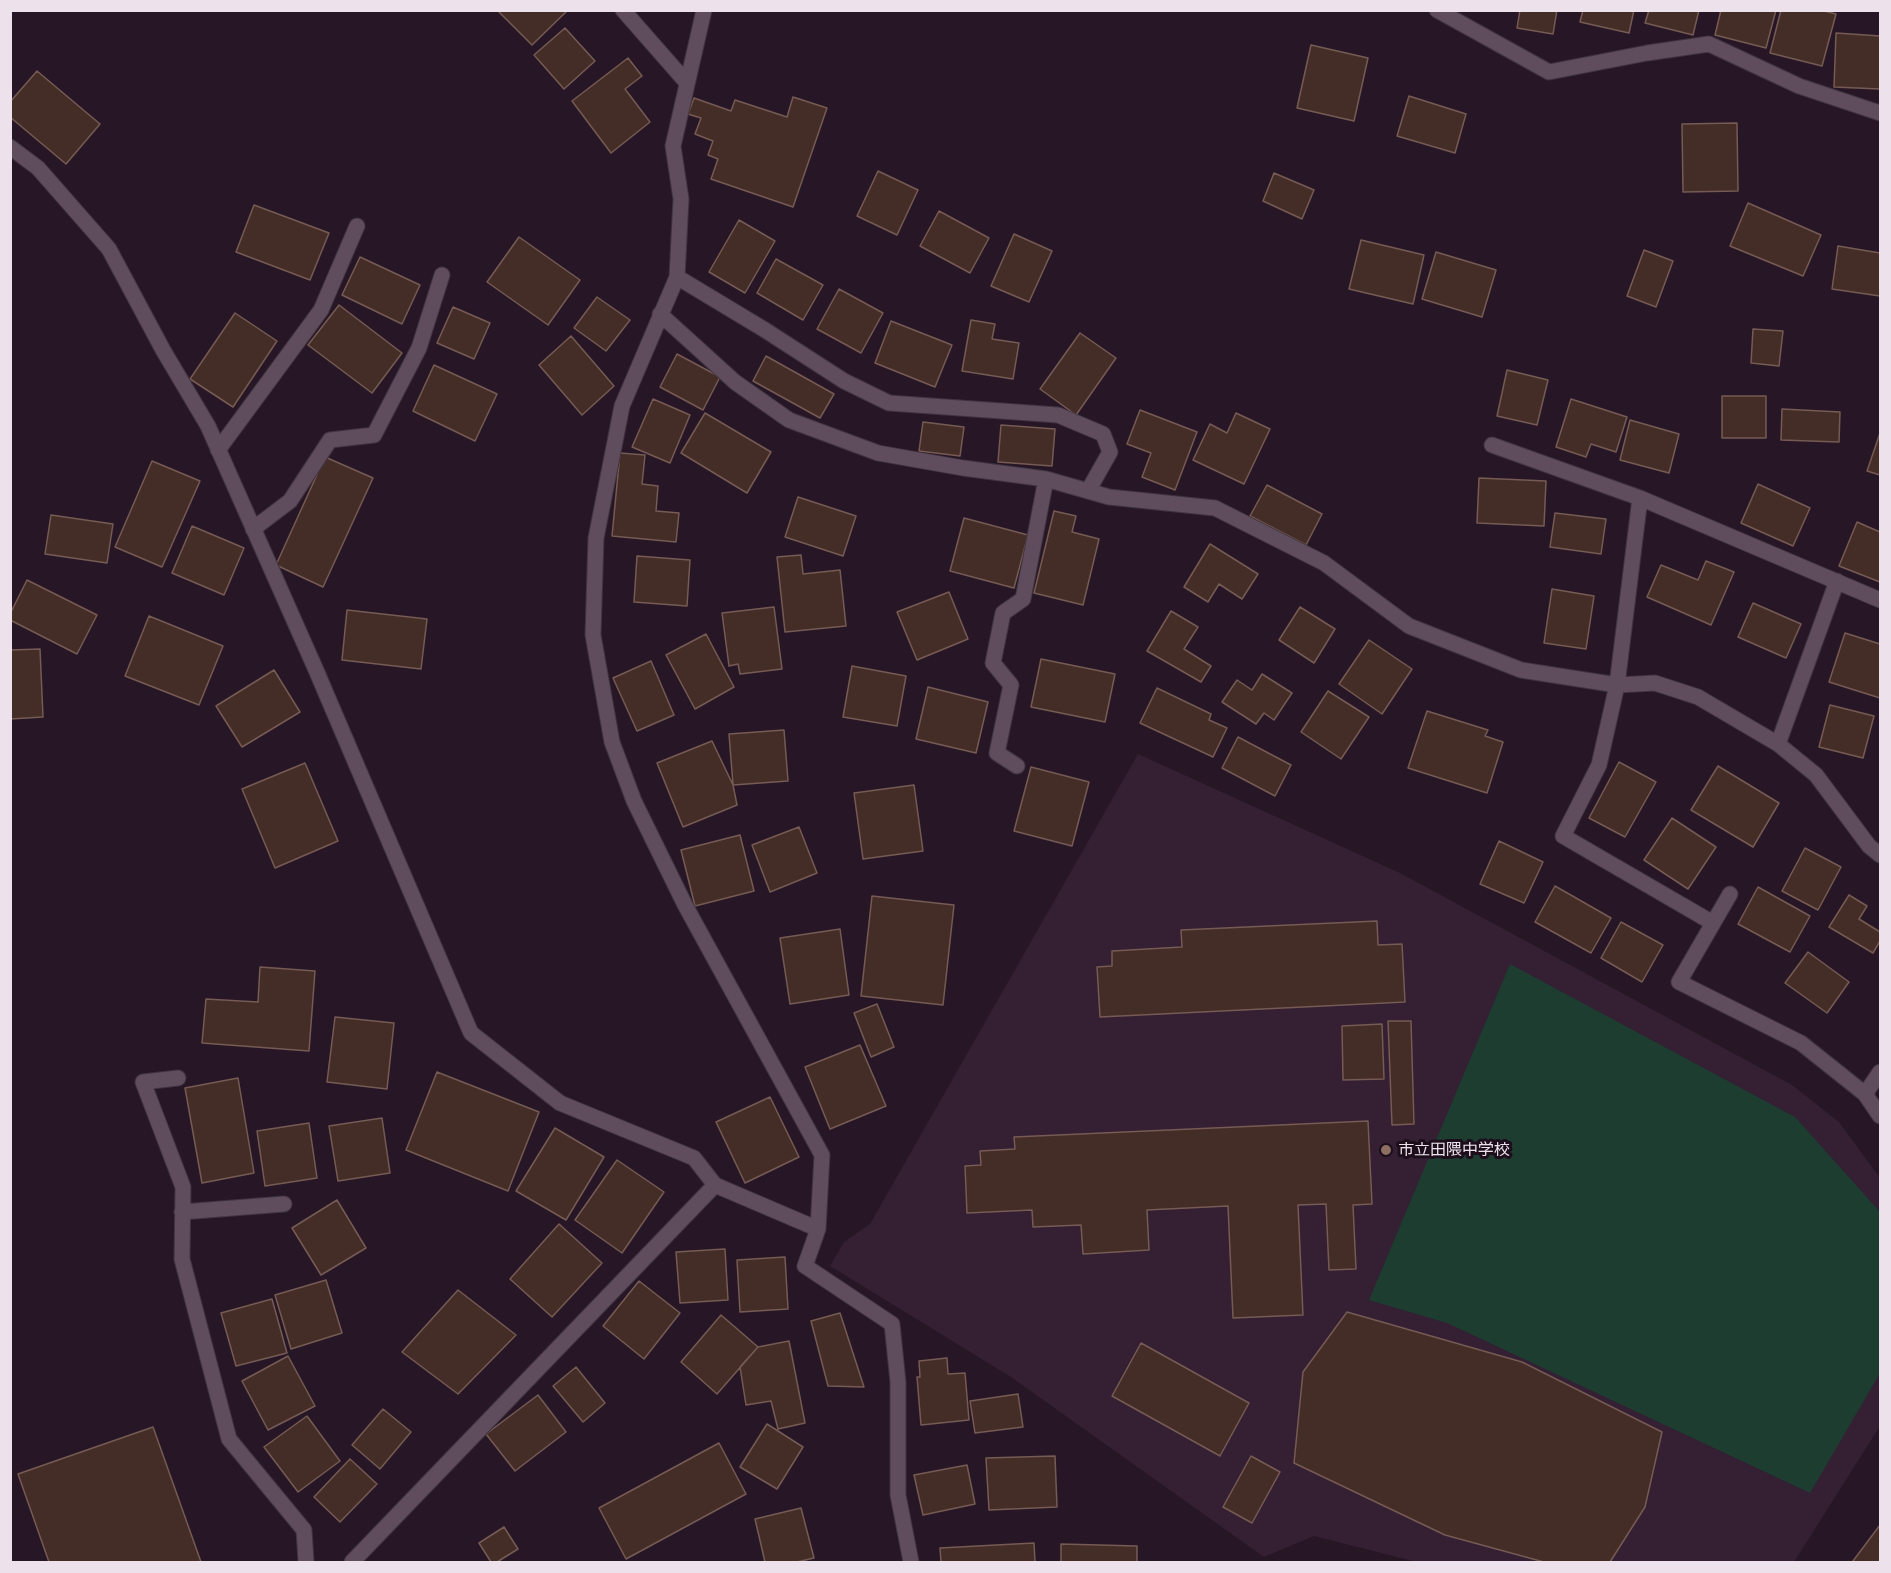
<!DOCTYPE html>
<meta charset="utf-8">
<style>
body{margin:0}
#map{position:relative;width:1891px;height:1573px;overflow:hidden;background:#271726;font-family:Commissioner,sans-serif}
canvas{display:block}
.frame{position:absolute;inset:0;border:12px solid #ede2ec;pointer-events:none}
</style>
<div id="map">
<canvas width="1891" height="1573"></canvas>
<div class="frame"></div>
</div>
<script>
const c = document.querySelector('canvas').getContext('2d');
c.lineJoin = 'round';
function fill(path, color) { c.fillStyle = color; c.fill(path, 'evenodd'); }
function stroke(path, color, width, dash) { c.strokeStyle = color; c.lineWidth = width; c.lineCap = dash ? 'butt' : 'round'; c.setLineDash(dash || []); c.stroke(path); }
function drawText(font, color, halo, rows, align = 'center') {
  c.font = font + ' Commissioner,"Noto Sans JP",sans-serif'; c.lineWidth = 6; c.setLineDash([]); c.textBaseline = 'middle'; c.strokeStyle = halo; c.fillStyle = color; for (const [text, x, y, turn = 0] of rows) {
    c.save(); c.translate(x, y); c.rotate((+turn || 0) * Math.PI / 180); c.textAlign = isNaN(turn) ? turn : align; if (halo) c.strokeText(text, 0, 0); c.fillText(text, 0, 0); c.restore();
  }
}
const built = new Path2D(`
 M1138,754L1400,873L1792,1085L1839,1122L1880,1178V1426L1794,1562H1417L1314,1536L1264,1557L1011,1377L830,1266L844,1242L870,1224Z`);
const green = new Path2D(`
 M1510,964L1795,1117L1880,1212V1373L1810,1493L1447,1323L1369,1300Z`);
const building = new Path2D(`
 M500,10H568L532,45L499,12Z
 M1520,10H1557L1553,34L1517,28Z
 M1583,10H1634L1629,33L1580,22Z
 M1649,10H1699L1693,35L1645,23Z
 M1721,10H1776L1766,48L1715,35Z
 M1781,10H1820L1836,14L1822,66L1770,53Z
 M565,28L595,61L564,89L534,55Z
 M1836,33L1880,36V89L1834,87Z
 M1311,45L1368,58L1354,121L1297,108Z
 M628,58L642,76L625,89L650,122L611,153L572,101Z
 M37,71L100,124L66,164L10,117V102Z
 M1409,96L1466,114L1455,153L1397,136Z
 M793,97L827,108L793,207L711,179L718,159L708,155L713,141L695,134L701,118L688,114L694,98L731,111L735,100L787,117Z
 M1737,123L1738,191L1683,192L1682,124Z
 M878,171L918,190L897,235L857,216Z
 M1274,173L1314,190L1302,219L1263,201Z
 M1748,203L1821,235L1803,276L1730,246Z
 M254,205L329,233L310,280L236,252Z
 M939,211L989,238L970,273L920,246Z
 M739,220L775,241L745,293L709,272Z
 M1014,234L1052,251L1029,302L991,286Z
 M519,237L580,280L548,325L487,282Z
 M1361,240L1424,255L1413,304L1349,289Z
 M1838,246L1880,253V296L1832,289Z
 M1644,250L1673,261L1656,307L1627,296Z
 M1436,252L1496,270L1482,317L1422,299Z
 M360,257L420,285L402,324L342,295Z
 M776,259L823,285L803,320L757,293Z
 M839,289L883,313L861,353L817,329Z
 M597,297L630,320L606,351L574,328Z
 M339,305L402,353L372,393L308,345Z
 M453,307L490,323L474,359L437,343Z
 M235,313L277,341L233,407L190,379Z
 M971,320L995,324L992,339L1019,343L1013,379L962,371Z
 M891,321L952,345L935,387L875,363Z
 M1753,329L1783,331L1779,366L1751,363Z
 M1080,333L1116,358L1076,415L1040,389Z
 M571,336L614,386L582,415L539,365Z
 M677,354L720,377L703,410L660,387Z
 M766,356L834,394L820,418L753,381Z
 M434,365L497,394L475,441L413,411Z
 M1507,370L1548,380L1537,425L1497,416Z
 M1722,396H1766V438H1722Z
 M653,399L690,415L670,463L632,447Z
 M1571,399L1627,417L1616,452L1591,444L1586,457L1556,447Z
 M1782,409L1840,412L1839,442L1781,440Z
 M1140,410L1197,432L1175,490L1142,477L1151,453L1127,444Z
 M705,413L771,452L747,493L681,453Z
 M1236,413L1270,429L1244,484L1193,460L1210,424L1227,433Z
 M1630,420L1679,434L1669,473L1620,460Z
 M923,422L964,427L960,456L919,451Z
 M1001,425L1055,429L1052,466L998,462Z
 M1880,433V475L1867,471Z
 M620,453L645,455L642,484L658,486L656,511L679,513L676,542L612,536Z
 M325,457L373,478L323,587L276,565Z
 M152,461L200,481L162,567L115,547Z
 M1479,478L1546,481L1544,526L1477,523Z
 M1758,484L1810,508L1793,546L1741,523Z
 M1267,485L1322,514L1306,545L1250,516Z
 M798,497L856,516L843,556L785,537Z
 M1054,511L1076,516L1072,532L1099,539L1083,605L1034,593Z
 M1555,513L1606,519L1601,554L1550,547Z
 M51,515L113,524L107,563L45,554Z
 M964,518L1028,535L1014,588L950,571Z
 M1857,522L1880,532V582L1839,566Z
 M192,526L244,548L224,595L172,573Z
 M1210,544L1258,574L1242,599L1219,584L1208,602L1184,587Z
 M801,555L803,574L840,570L846,626L785,632L777,557Z
 M637,556L690,560L687,606L634,602Z
 M1706,561L1734,572L1711,625L1647,597L1661,565L1698,580Z
 M27,580L97,615L77,654L10,620V614Z
 M1552,589L1594,596L1586,649L1544,643Z
 M949,592L968,639L917,660L897,612Z
 M1753,603L1801,624L1786,658L1738,637Z
 M774,607L782,669L740,674L738,664L729,666L722,613Z
 M1300,607L1335,629L1314,663L1279,640Z
 M347,610L427,619L421,669L342,660Z
 M1171,611L1198,627L1184,649L1211,666L1201,682L1147,651Z
 M149,616L223,646L199,705L125,676Z
 M1845,633L1880,644V698L1829,682Z
 M706,634L734,687L695,709L666,655Z
 M1369,640L1412,669L1382,714L1339,684Z
 M40,649L43,717L10,719V650Z
 M1041,659L1115,674L1105,722L1031,707Z
 M651,661L674,715L637,731L613,678Z
 M852,666L906,676L897,726L843,717Z
 M274,670L300,712L242,747L216,706Z
 M1262,674L1292,693L1274,720L1264,713L1256,724L1222,702L1237,680L1252,690Z
 M928,687L988,702L976,753L916,739Z
 M1157,688L1211,714L1209,720L1227,728L1213,757L1140,723Z
 M1328,691L1369,717L1341,759L1301,732Z
 M1830,705L1874,716L1863,758L1819,747Z
 M1427,711L1488,730L1485,736L1503,742L1487,793L1408,768Z
 M784,730L788,781L733,785L729,734Z
 M1238,737L1291,765L1275,796L1222,768Z
 M712,741L733,785L737,805L683,827L657,763Z
 M1619,762L1656,782L1625,837L1589,818Z
 M305,763L338,841L275,868L242,789Z
 M1718,766L1779,803L1753,847L1691,810Z
 M1031,767L1089,782L1072,846L1014,831Z
 M914,785L923,851L863,859L854,793Z
 M1672,818L1716,847L1688,889L1644,860Z
 M799,827L817,873L770,892L752,845Z
 M740,835L754,891L695,906L681,850Z
 M1499,841L1543,862L1524,903L1480,884Z
 M1805,848L1841,867L1818,910L1782,891Z
 M1555,886L1611,918L1591,953L1535,922Z
 M1758,887L1810,916L1790,952L1738,924Z
 M1849,895L1867,906L1859,919L1880,932V941L1873,953L1829,927Z
 M872,896L954,905L943,1005L861,996Z
 M1377,921L1378,945L1402,944L1405,1002L1100,1017L1097,967L1112,966V951L1182,947L1181,930Z
 M1621,922L1663,945L1642,982L1601,958Z
 M840,929L849,995L790,1004L780,938Z
 M1808,952L1849,982L1827,1013L1785,983Z
 M260,967L315,971L309,1051L202,1043L206,999L258,1002Z
 M877,1004L894,1047L871,1057L854,1013Z
 M335,1017L394,1023L387,1089L327,1082Z
 M1388,1021H1411L1414,1124L1392,1125Z
 M1382,1024L1384,1079L1343,1080L1342,1026Z
 M860,1045L886,1106L830,1129L805,1067Z
 M437,1072L539,1112L508,1191L406,1150Z
 M238,1078L254,1173L202,1183L185,1088Z
 M770,1097L799,1157L745,1183L716,1122Z
 M382,1118L390,1173L338,1181L329,1126Z
 M1368,1121L1372,1204L1353,1205L1356,1269L1329,1270L1326,1204L1298,1205L1303,1315L1233,1318L1228,1206L1147,1210L1149,1250L1083,1254L1081,1225L1033,1227L1032,1210L967,1213L965,1166L981,1165L980,1151L1015,1149L1014,1137Z
 M309,1123L317,1178L265,1186L257,1131Z
 M555,1128L604,1157L566,1220L516,1191Z
 M617,1160L664,1192L622,1253L575,1220Z
 M337,1200L366,1248L321,1275L292,1228Z
 M559,1224L602,1263L552,1317L510,1279Z
 M725,1249L728,1300L680,1303L676,1252Z
 M785,1257L788,1309L740,1312L737,1260Z
 M326,1280L342,1333L291,1349L275,1295Z
 M639,1281L680,1313L644,1359L603,1326Z
 M458,1290L516,1335L458,1394L402,1352Z
 M272,1299L287,1353L236,1366L221,1313Z
 M1347,1312L1522,1362L1662,1432L1645,1507L1610,1562H1544L1445,1535L1294,1463L1303,1372Z
 M840,1313L864,1387L828,1386L811,1321Z
 M721,1315L758,1347L717,1394L681,1362Z
 M789,1341L805,1423L778,1429L771,1401L746,1405L740,1367L758,1347Z
 M1141,1343L1249,1403L1220,1456L1112,1396Z
 M288,1356L315,1406L268,1430L242,1381Z
 M947,1358L948,1374L965,1373L969,1420L921,1425L917,1377H920L919,1361Z
 M576,1367L605,1403L583,1422L553,1386Z
 M1018,1394L1023,1427L975,1433L970,1401Z
 M538,1395L566,1432L515,1471L486,1434Z
 M383,1409L411,1432L380,1469L352,1445Z
 M307,1416L340,1461L298,1492L264,1447Z
 M767,1424L803,1447L777,1489L740,1467Z
 M153,1427L201,1562H49L18,1474Z
 M719,1443L746,1494L626,1559L599,1508Z
 M1055,1456L1057,1507L989,1510L986,1458Z
 M1251,1456L1280,1472L1252,1523L1223,1507Z
 M350,1459L377,1484L340,1522L314,1497Z
 M967,1465L975,1504L923,1515L914,1475Z
 M801,1508L814,1558L797,1562H765L755,1519Z
 M1880,1525V1562H1854L1853,1561Z
 M504,1527L518,1549L497,1562H491L479,1543Z
 M1034,1543L1035,1562H941L940,1548Z
 M1061,1544L1137,1546V1562H1061Z`);
const minor = new Path2D(`
 M623,10L687,83
 M704,10L673,146L681,199L677,277L622,406L596,538L593,635L612,742L634,801L685,905L822,1155L818,1229L805,1266L892,1324L898,1382V1495L911,1562
 M1437,10L1549,72L1647,53L1709,44L1799,86L1880,113
 M10,147L38,168L109,249L163,350L208,426L316,670L471,1033L560,1103L694,1158L715,1185L818,1229
 M677,277L765,330L844,381L889,403L1058,415L1103,434L1110,452L1088,491
 M660,314L735,382L789,420L878,453L963,468L1046,479L1109,497L1215,508L1324,563L1409,626L1521,670L1617,685L1655,683L1698,697L1778,744L1816,775L1869,846L1880,855
 M1492,445L1640,498L1880,600
 M218,450L321,310L357,226
 M1640,498L1617,685L1599,765L1563,836L1713,923
 M253,529L290,501L330,440L374,435L419,348L442,275
 M1778,744L1837,581
 M1017,766L997,753L1011,685L993,663L1003,613L1023,599L1046,479
 M1730,894L1679,982L1801,1043L1865,1094L1880,1116
 M178,1078L143,1082L183,1187L182,1259L229,1439L304,1530L306,1562
 M1865,1094L1880,1072
 M182,1212L284,1204
 M352,1562L715,1185`);
const markers = [
 [1386,1150,6,"#8d6e63"]
];
const poiNames = [
 ["市立田隈中学校",1398,1150]
];
fill(built, '#341f33');
fill(green, '#1c3d30');
fill(building, '#442d27');
stroke(building, '#765b54', 1.5);
stroke(minor, '#403440', 17);
stroke(minor, '#5f4c5d', 15);
for (const [x, y, r, color] of markers) { const dot = new Path2D(); dot.arc(x, y, r, 0, 2 * Math.PI); c.fillStyle = color; c.fill(dot); stroke(dot, '#1d0e1c', 2); }
drawText('16px', '#ede2ec', '#1d0e1c', poiNames, 'left');
</script>
